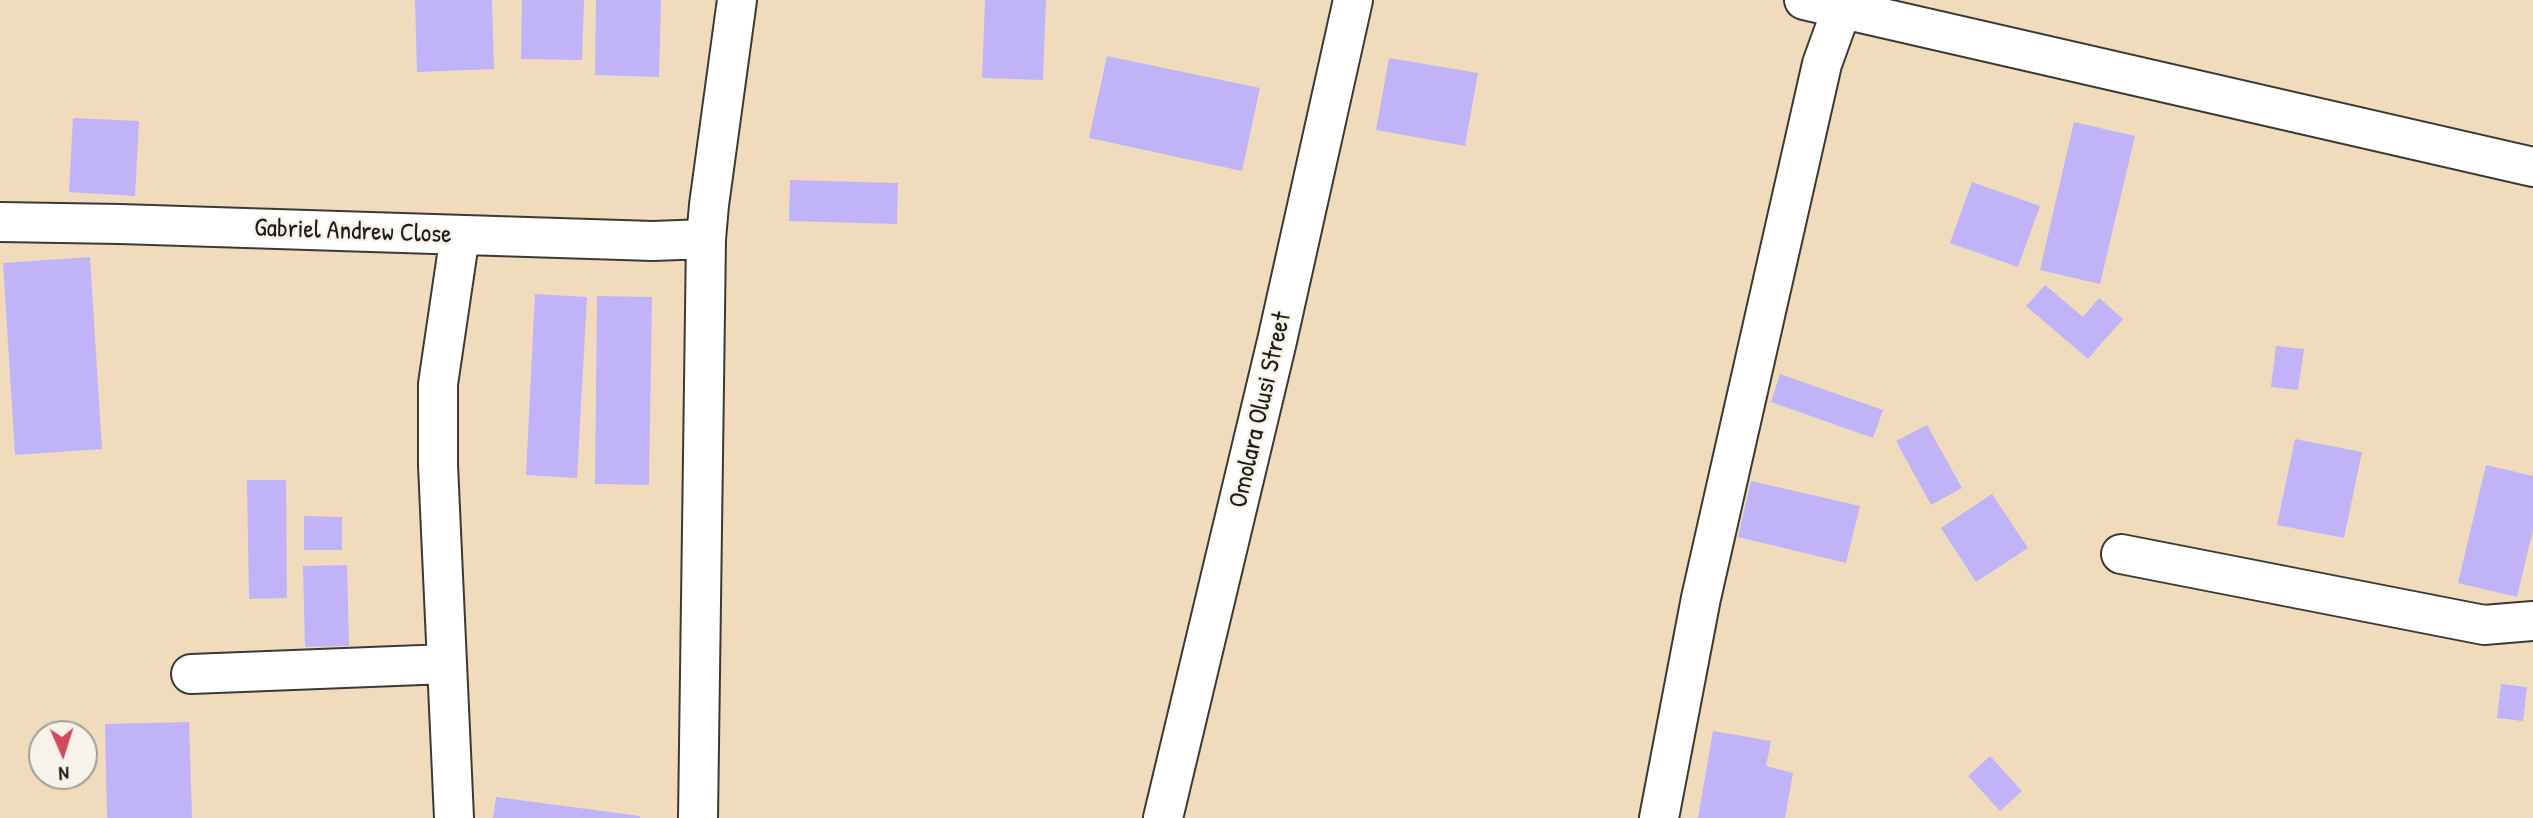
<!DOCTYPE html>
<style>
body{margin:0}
#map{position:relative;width:2533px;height:818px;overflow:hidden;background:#f0dcbc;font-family:"Patrick Hand",sans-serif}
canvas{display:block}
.north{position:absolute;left:28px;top:720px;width:70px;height:70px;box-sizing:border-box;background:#f7f3e8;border:2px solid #9f9d96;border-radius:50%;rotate:177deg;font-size:19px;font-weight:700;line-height:28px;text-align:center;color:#1c1c1c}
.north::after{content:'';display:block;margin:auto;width:24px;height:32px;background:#d1495b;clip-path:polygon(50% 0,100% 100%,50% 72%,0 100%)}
</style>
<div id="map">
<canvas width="2533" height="818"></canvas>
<div class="north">N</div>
</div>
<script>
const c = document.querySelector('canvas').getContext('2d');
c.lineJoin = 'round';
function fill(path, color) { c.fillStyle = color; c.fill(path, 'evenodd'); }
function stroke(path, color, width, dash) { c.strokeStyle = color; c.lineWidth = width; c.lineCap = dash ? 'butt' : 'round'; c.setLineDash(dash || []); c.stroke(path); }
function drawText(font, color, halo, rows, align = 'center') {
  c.font = font + ' "Patrick Hand",sans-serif'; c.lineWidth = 5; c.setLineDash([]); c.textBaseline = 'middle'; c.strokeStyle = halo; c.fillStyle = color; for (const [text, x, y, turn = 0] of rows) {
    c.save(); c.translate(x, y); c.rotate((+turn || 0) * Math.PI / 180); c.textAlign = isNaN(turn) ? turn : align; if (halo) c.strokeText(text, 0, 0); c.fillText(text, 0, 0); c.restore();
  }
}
const building = new Path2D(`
 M415,0H492L494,69L417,72Z
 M522,0H584L582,60L521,59Z
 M596,0H661L659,77L595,75Z
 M985,0H1046L1043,80L982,78Z
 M1107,56L1260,88L1242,171L1089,138Z
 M1389,58L1478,73L1465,146L1376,130Z
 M73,118L139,121L135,196L69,192Z
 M2074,122L2135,136L2100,284L2040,270Z
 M790,180L898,183L897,224L789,221Z
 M1972,182L2040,206L2018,267L1950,243Z
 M90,257L102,449L15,455L3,263Z
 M2045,285L2083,317L2099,298L2123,319L2088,359L2026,306Z
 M535,294L587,297L577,478L526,475Z
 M597,296L652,297L649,485L595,484Z
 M2276,346L2304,349L2298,390L2271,387Z
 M1780,374L1883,410L1873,438L1771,402Z
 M1927,425L1962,488L1931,505L1896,441Z
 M2295,439L2362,452L2344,538L2277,525Z
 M2486,465L2533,476V530L2517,597L2458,583Z
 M247,480H286L287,598L249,599Z
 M1751,481L1860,506L1846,563L1738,537Z
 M1992,494L2028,548L1976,582L1941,528Z
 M304,516L342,517V550H304Z
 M347,565L349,646L305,647L303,566Z
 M2501,684L2527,687L2523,721L2497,718Z
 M189,722L192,818H107L105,724Z
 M1713,731L1771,741L1766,766L1793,773L1785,818H1698Z
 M1990,756L2022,791L2000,811L1968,776Z
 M496,797L640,816V818H493Z`);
const minor = new Path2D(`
 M1804,0L2533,167
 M0,222L120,224L653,241L706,239
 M2121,554L2484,625L2533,621
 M191,674L447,664
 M454,818L438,465V384L460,235
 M698,818L706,239L709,205L737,0
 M1163,818L1277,341L1353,0
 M1659,818L1701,598L1822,64L1845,0`);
const streetNames = [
 ["Gabriel Andrew Close",353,232,2],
 ["Omolara Olusi Street",1261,410,-77]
];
fill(building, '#c1b3f8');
stroke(minor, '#3c3934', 42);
stroke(minor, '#fff', 38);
drawText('26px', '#1c1c1c', '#f7f3e8', streetNames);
</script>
